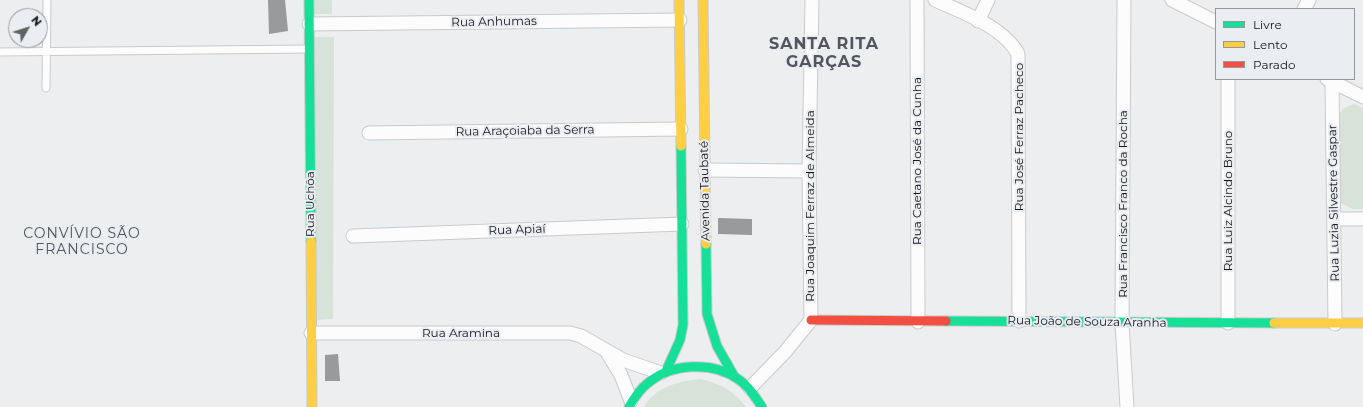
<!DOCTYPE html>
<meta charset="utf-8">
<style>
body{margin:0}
#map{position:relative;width:1363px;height:407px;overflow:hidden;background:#eceef0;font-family:Montserrat,sans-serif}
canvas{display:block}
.legend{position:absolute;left:1215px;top:8px;width:140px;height:72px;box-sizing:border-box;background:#eaedf2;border:1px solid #95979b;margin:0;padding:5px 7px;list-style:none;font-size:12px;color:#151618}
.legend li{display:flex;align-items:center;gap:8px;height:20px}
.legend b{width:20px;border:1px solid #95979b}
.north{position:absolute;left:8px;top:8px;width:40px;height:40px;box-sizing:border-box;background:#eaedf2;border:1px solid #95979b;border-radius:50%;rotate:51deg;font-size:11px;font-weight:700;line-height:16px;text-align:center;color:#151618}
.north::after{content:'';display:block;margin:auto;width:14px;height:18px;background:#606264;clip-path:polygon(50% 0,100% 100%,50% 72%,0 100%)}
</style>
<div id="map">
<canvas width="1363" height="407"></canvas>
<ul class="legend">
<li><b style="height:5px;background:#16e098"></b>Livre</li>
<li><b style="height:5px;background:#ffcf43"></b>Lento</li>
<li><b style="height:5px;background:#f24e42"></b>Parado</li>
</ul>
<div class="north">N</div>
</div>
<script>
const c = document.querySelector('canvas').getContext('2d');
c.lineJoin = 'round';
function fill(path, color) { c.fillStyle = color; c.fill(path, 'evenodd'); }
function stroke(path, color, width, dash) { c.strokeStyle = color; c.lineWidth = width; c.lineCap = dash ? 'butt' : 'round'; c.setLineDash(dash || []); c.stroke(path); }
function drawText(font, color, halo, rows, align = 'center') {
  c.font = font + ' Montserrat,sans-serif'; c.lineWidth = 4; c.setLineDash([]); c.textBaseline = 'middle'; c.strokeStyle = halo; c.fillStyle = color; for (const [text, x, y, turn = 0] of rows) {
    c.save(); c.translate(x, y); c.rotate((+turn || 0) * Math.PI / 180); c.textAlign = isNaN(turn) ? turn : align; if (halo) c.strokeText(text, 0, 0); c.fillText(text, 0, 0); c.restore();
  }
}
const green = new Path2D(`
 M314,0H332V14H314Z
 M313,37H334L333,319L315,320Z
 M1354,104L1363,108V209H1353L1340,203V113L1344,108Z
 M701,379C721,384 734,391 746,407H644C656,386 680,381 701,379Z`);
const building = new Path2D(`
 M268,0H285L288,31L269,34Z
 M718,218L752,219V235L718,234Z
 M338,354L340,381H325V355Z`);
const lane = new Path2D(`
 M0,52L309,49
 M46,88L47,0`);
const street = new Path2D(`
 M917,0L918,322
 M935,0C962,12 1004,27 1018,54L1019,321
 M1124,0L1122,323L1127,407
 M1172,0L1216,22
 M1304,9L1309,0
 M978,21L988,0
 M309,24L680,20
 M1228,79V323
 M1327,79L1363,97
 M1332,82L1335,324
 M369,133L681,129
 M705,170L809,171
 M1334,219H1363
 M353,236L682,224
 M311,333H570L581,336L623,360L661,373
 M607,352L621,375L631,401
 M750,388L785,352L811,320L809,171L812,0`);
const fast = new Path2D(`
 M309,0L311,241
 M706,244L707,314L717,346L734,376
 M946,321L1274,323
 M666,371L680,340L683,325L681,146
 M629,407C634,398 640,389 648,383C672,363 712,361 738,379C749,386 755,397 762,407`);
const slow = new Path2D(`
 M679,0L681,146
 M703,0L706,244
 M311,241L312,407
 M1274,323H1363`);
const jam = new Path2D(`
 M811,320L946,321`);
const streetNames = [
 ["Rua Anhumas",494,22,-1],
 ["Rua Araçoiaba da Serra",525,131,-1],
 ["Rua José Ferraz Pacheco",1019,137,-90],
 ["Rua Caetano José da Cunha",917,161,-90],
 ["Avenida Taubaté",705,191,-91],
 ["Rua Luiz Alcindo Bruno",1228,201,-90],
 ["Rua Luzia Silvestre Gaspar",1334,203,-91],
 ["Rua Uchôa",310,204,-90],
 ["Rua Francisco Franco da Rocha",1123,204,-90],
 ["Rua Joaquim Ferraz de Almeida",810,206,-90],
 ["Rua Apiaí",517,230,-2],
 ["Rua João de Souza Aranha",1087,322,1],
 ["Rua Aramina",461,333]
];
const quarterNames = [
 ["CONVÍVIO SÃO",82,234],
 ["FRANCISCO",82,250]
];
const districtNames = [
 ["SANTA RITA",824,44],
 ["GARÇAS",824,62]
];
fill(green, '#d7e2d8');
fill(building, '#999a9c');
stroke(lane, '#c9cacc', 9);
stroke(street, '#c9cacc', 15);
stroke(fast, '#c9cacc', 11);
stroke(slow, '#c9cacc', 11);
stroke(jam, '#c9cacc', 11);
stroke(lane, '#fcfcfd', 7);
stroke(street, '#fcfcfd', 13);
stroke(fast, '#16e098', 9);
stroke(slow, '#ffcf43', 9);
stroke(jam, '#f24e42', 9);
drawText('12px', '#151618', '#eaedf2', streetNames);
c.letterSpacing = '1px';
drawText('14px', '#53555a', '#eaedf2', quarterNames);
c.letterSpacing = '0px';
c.letterSpacing = '1px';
drawText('bold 16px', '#53555a', '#eaedf2', districtNames);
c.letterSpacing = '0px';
</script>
